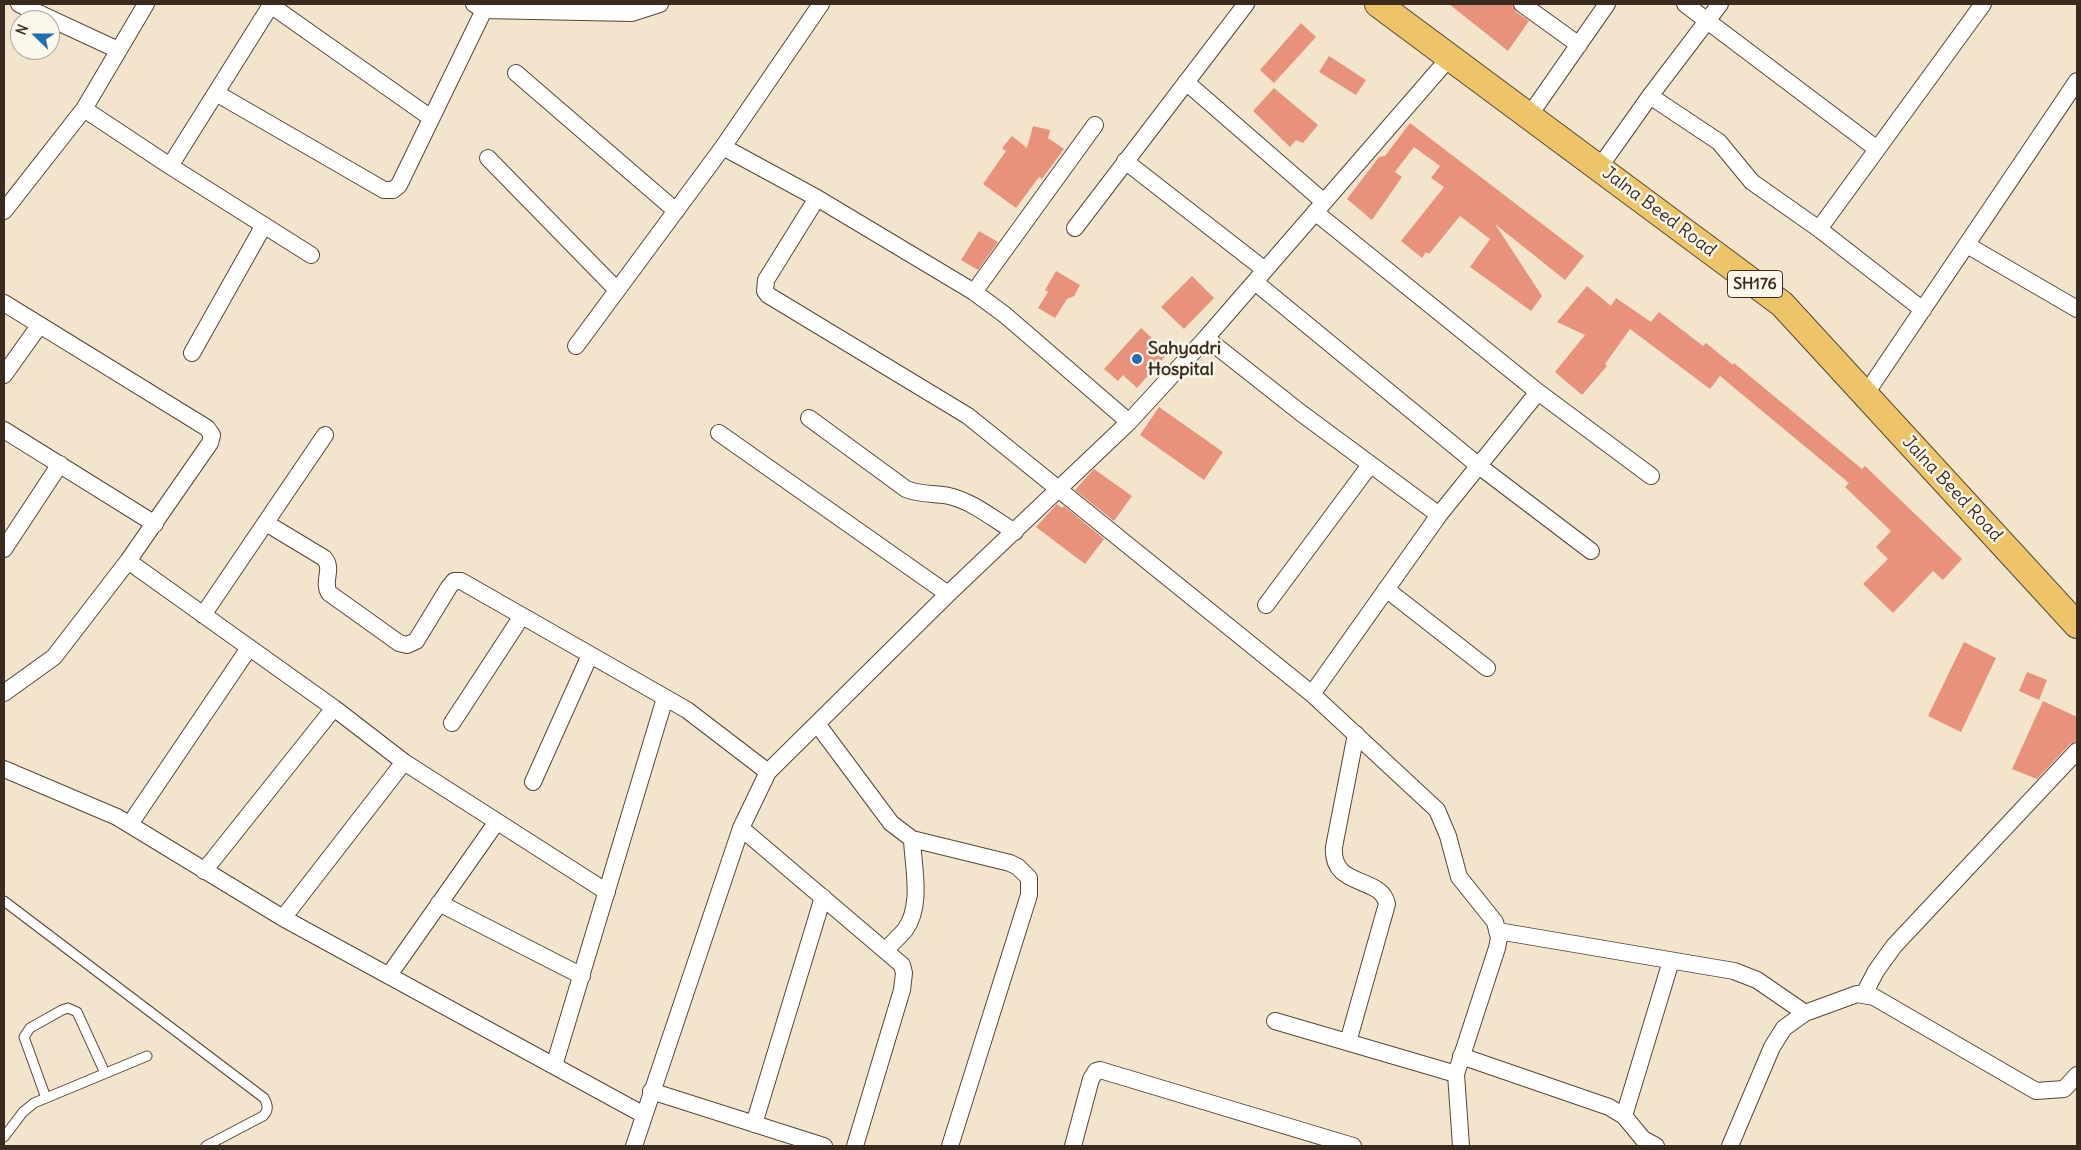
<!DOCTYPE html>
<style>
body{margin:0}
#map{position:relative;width:2081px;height:1150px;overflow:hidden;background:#f2e5cb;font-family:Delius,sans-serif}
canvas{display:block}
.frame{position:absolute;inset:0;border:5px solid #3b2a1e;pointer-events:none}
.north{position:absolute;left:10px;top:10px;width:50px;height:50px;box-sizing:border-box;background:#fbf7ec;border:1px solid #aea59a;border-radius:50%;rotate:292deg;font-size:14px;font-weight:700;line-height:20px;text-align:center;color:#3b2a1e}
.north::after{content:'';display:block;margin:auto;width:18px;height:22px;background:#1f6fb2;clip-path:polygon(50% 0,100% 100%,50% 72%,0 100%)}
</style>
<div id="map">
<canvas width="2081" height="1150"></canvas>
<div class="frame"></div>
<div class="north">N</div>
</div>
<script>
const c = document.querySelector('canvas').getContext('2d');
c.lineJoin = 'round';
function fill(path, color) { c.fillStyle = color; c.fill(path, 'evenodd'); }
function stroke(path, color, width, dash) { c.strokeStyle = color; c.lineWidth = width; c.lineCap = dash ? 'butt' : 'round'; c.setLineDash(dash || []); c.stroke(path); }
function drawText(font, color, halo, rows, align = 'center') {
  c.font = font + ' Delius,sans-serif'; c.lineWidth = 5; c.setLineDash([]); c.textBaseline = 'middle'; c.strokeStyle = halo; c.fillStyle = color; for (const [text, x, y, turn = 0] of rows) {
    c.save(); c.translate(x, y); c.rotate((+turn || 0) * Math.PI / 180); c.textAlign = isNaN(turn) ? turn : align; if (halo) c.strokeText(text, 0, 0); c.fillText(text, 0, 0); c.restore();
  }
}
const building = new Path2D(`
 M1449,4H1512L1516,12L1529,21L1508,51Z
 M1301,23L1316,37L1274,83L1260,70Z
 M1329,56L1366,80L1356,95L1319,72Z
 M1274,88L1318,125L1303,143L1296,140L1290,147L1253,111Z
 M1410,123L1584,256L1565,280L1495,224L1542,296L1531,311L1470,267L1490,239L1460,216L1429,254L1426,252L1422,258L1401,241L1444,187L1431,178L1440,166L1414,147L1395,172L1402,177L1372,220L1347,199L1379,157L1385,156Z
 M1033,126L1050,130L1048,138L1064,149L1042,179L1039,177L1016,208L983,184L1006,151L1002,148L1012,136L1027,148Z
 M979,231L998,242L978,270L961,260Z
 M1056,271L1080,285L1074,296L1067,299L1055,318L1038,308L1048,292L1045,290Z
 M1192,276L1214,298L1184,329L1161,307Z
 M1587,286L1611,306L1616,298L1651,322L1659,312L1703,346L1706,343L1733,365L1734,363L1862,469L1865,466L1962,559L1943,580L1933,571L1893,613L1863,584L1888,559L1876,547L1891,531L1845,487L1849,483L1720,376L1710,389L1630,329L1605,364L1607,366L1582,395L1555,372L1585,335L1557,322Z
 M1141,328L1168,353L1137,388L1123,375L1118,381L1104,369Z
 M1159,407L1223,452L1204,480L1140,435Z
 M1094,469L1132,496L1114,521L1075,490Z
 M1057,504L1062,508L1064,506L1104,539L1085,564L1036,527Z
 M1964,642L1996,658L1961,732L1928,716Z
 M2027,672L2047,680L2039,700L2019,691Z
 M2043,701L2077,717V741L2070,744L2037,779L2012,769Z`);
const lane = new Path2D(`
 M4,901L264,1098C268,1105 269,1110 263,1116L206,1146
 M46,1098L24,1037L30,1028L62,1010L68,1008L77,1012L105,1073
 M4,1137L23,1112L34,1103L147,1056`);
const street = new Path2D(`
 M19,4L118,50
 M269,4L431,118
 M474,4L484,10L632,13L660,4
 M1522,4L1579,45
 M1685,4L1877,149
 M516,73L676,211
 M1186,82L1324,202
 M216,93L384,190H393L399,185L484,10
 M1650,96L1719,142L1752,182L1819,229
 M84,109L170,166L311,255
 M1529,116L1607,4
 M723,147L817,198L974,292L1005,315L1129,422
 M488,158L616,289
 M1125,161L1265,270
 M170,166L271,5
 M1599,168L1650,96L1720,4
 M817,198L766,280L765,291L768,295L968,416L1312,694L1439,515L1538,392L1315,212
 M4,211L84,109L146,4
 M1075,228L1246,4
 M1967,245L2077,309
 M1255,282L1479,466L1591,551
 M974,292L1095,125
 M4,303L207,428L212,435L210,443L128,561L54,657L4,693
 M1923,310L1819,229L1983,4
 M1206,338L1301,413L1439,515
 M576,346L723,147L821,4
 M192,353L264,225
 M4,375L39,326
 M1538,392L1651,476
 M1865,395L2077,81
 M809,418L906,489C921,495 934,493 949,496C972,501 995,520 1015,532
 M4,430L155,524
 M719,433L948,594
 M266,523L324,558C334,569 322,581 329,593L399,643L407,645L416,641L449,587L454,581H461L687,710L768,772
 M4,549L60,464
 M128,561L334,708L404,762L607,892
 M1386,589L1487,668
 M1266,605L1370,465
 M203,615L325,435
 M1312,694L1437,810L1448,836L1459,877L1495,922L1499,938L1497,948L1456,1074L1461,1146
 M452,723L522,616
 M818,725L891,823L912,839L1010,863L1018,867L1029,878V895L950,1146
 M4,769L117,817L283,918L644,1115
 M533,782L590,655
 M130,824L249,648
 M741,828L902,965L904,973L902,990L855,1146
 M204,871L334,708
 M439,903L582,976
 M283,918L404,762
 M1498,931L1734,971L1757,980L1805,1013
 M886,950C892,943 899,937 905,930C923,905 913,867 912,839
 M389,975L496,823
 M1864,994L1876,971L1894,946L2077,751
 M1275,1021L1456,1074
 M1348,1042L1387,904C1381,875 1331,889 1334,847L1356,734
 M1461,1056L1609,1107L1624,1116L1643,1139L1656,1146
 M554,1066L665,698
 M651,1091L824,1146
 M1624,1116L1671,961
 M754,1124L823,897
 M634,1146L741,828L768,772L948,594L1129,422L1206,338L1450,57
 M1073,1146L1091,1079L1096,1071L1100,1070L1353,1146
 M1730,1146L1772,1047L1784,1028L1805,1013L1857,994L1874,997L2036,1091L2064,1089L2077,1075`);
const primary = new Path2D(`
 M1378,4L1782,304L2077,625`);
const markers = [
 [1137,359,6,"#1f6fb2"]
];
const shields = [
 [1755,284,55]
];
const shieldNames = [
 ["SH176",1755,284]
];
const streetNames = [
 ["Jalna Beed Road",1659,212,37],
 ["Jalna Beed Road",1952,489,47]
];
const poiNames = [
 ["Sahyadri",1148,349],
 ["Hospital",1148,370]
];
fill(building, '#e8927c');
stroke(lane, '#564638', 11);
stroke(street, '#564638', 18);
stroke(primary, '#564638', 28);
stroke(lane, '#fff', 9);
stroke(street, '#fff', 16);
stroke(primary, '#eec469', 26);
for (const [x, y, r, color] of markers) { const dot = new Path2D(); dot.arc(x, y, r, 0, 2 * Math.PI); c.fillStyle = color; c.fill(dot); stroke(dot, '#fbf7ec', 2); }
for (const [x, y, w] of shields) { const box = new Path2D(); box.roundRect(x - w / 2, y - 13.5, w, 27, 4); c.fillStyle = '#fbf7ec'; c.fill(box); stroke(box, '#3b2a1e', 1); }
drawText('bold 16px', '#3b2a1e', null, shieldNames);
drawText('18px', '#3b2a1e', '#fbf7ec', streetNames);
drawText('bold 18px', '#3b2a1e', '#fbf7ec', poiNames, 'left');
</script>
